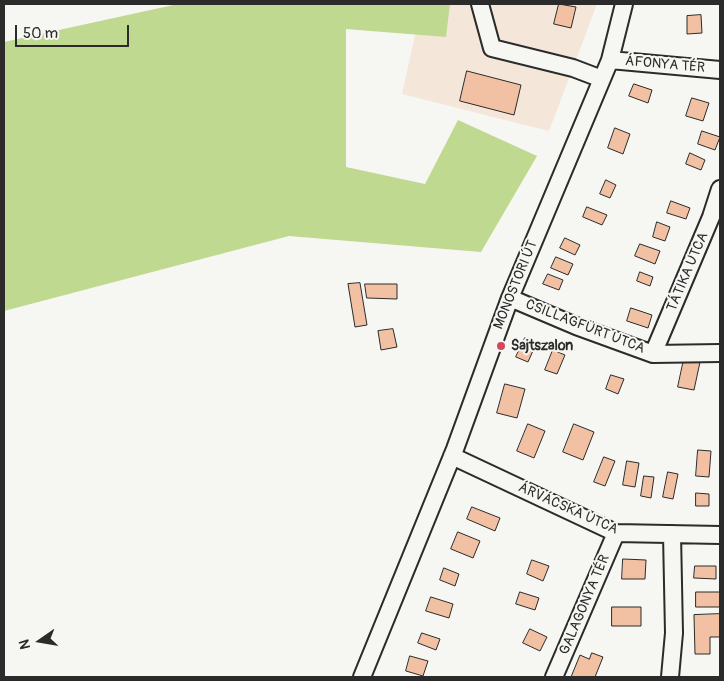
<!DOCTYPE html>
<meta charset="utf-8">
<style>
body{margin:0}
#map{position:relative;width:724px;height:681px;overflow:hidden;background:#f6f6f2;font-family:Pangolin,sans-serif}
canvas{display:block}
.frame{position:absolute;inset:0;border:5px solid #2b2b2b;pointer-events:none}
.north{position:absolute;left:15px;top:616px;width:50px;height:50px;-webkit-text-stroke:4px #f6f6f2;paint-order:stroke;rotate:257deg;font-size:14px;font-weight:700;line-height:20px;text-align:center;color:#2b2b2b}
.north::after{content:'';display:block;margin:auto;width:18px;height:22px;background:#2b2b2b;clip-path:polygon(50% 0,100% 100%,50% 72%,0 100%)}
.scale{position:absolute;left:15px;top:25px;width:114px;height:22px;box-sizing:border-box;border:2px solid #2b2b2b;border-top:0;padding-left:6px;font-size:15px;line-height:18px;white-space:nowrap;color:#2b2b2b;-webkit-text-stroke:4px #f6f6f2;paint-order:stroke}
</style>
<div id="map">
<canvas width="724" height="681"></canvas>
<div class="frame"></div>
<div class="north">N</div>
<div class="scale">50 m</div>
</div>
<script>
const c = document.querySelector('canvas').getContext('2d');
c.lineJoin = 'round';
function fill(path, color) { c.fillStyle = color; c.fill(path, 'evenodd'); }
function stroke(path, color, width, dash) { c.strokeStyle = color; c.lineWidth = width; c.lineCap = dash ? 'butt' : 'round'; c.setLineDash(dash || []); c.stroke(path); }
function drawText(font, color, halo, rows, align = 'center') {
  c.font = font + ' Pangolin,sans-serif'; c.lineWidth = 4; c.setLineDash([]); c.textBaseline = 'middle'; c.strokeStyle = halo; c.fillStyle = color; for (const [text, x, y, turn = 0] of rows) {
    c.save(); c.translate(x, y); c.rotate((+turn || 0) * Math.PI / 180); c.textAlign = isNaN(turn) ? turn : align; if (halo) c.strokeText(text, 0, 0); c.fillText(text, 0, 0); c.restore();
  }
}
const built = new Path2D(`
 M422,4H597L549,131L402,94Z`);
const green = new Path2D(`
 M178,4H450L446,37L346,29V167L425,184L458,120L537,156L481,252L289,236L4,311V42Z`);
const building = new Path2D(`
 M559,4L576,7L571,28L554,24Z
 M701,15L702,33L687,34V16Z
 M467,71L521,85L514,115L460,101Z
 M634,84L652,90L648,103L629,96Z
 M692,98L709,103L703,121L686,116Z
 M615,128L630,134L623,154L608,148Z
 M702,131L720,137L715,150L698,144Z
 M690,153L705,160L701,170L686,164Z
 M606,180L616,185L610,198L600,194Z
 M671,201L690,208L686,219L667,213Z
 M587,207L607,215L602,225L583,217Z
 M657,222L670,227L665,241L653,237Z
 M565,238L580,245L575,255L560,248Z
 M640,244L660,251L655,264L635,256Z
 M556,257L573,264L568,275L551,268Z
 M640,272L653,277L650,286L637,281Z
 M548,274L563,280L559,290L543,284Z
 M360,283L367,325L355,327L348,284Z
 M365,284H397V299L367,298Z
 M631,308L652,315L648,328L627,321Z
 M393,329L397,347L381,350L378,331Z
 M525,338L536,344L528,362L516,357Z
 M553,350L565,355L557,374L545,370Z
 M684,359L700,362L694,390L678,387Z
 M611,375L624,379L618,394L606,389Z
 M505,384L525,389L517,418L497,413Z
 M528,424L545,431L534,458L517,451Z
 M574,424L594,432L583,460L563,452Z
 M698,450L711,451L709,477L696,476Z
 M604,457L615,461L605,486L594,482Z
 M627,461L639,463L635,487L623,485Z
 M668,472L678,474L673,499L663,497Z
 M644,476L654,477L651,498L641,496Z
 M696,493L709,494V506H696Z
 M472,507L500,518L495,531L467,519Z
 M458,532L480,541L473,558L451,549Z
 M623,559L646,560L645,579H622Z
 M532,560L549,566L543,581L527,574Z
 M695,566H716V579L694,578Z
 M444,568L459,574L455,586L440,580Z
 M520,592L539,598L535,610L516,604Z
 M696,592H720V607H696Z
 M431,597L453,604L449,618L426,611Z
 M612,607H641V626H612Z
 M720,614V637H710V654H695L694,615Z
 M530,629L547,637L540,651L523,643Z
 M422,633L440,639L436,650L418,643Z
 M592,653L603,657L595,677H571L580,655L589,659Z
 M410,656L428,661L423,676L406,671Z`);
const minor = new Path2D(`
 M480,4L492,48L573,68L602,79
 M610,60L720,70
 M510,298L576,326L653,354L720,353
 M653,354L711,217L720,189
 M452,456L616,533L720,535
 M362,677L455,449L510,298L610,60L624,4
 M554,677L616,533
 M670,677L674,633L672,534`);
const markers = [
 [501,346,5,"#d1495b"]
];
const streetNames = [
 ["ÁFONYA TÉR",665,65,5],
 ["TÁTIKA UTCA",688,272,-67],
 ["MONOSTORI ÚT",516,285,-68],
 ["CSILLAGFÜRT UTCA",585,327,21],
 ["ÁRVÁCSKA UTCA",568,509,24],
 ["GALAGONYA TÉR",585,605,-67]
];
const poiNames = [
 ["Sajtszalon",511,346]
];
fill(built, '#f5e6da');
fill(green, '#c0d990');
fill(building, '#f2c0a2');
stroke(building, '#2b2b2b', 1);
stroke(minor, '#2b2b2b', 20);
stroke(minor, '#f6f6f2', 16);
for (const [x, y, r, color] of markers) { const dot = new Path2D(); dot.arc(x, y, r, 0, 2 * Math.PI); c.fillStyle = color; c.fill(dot); stroke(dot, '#f6f6f2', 2); }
drawText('14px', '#2b2b2b', '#f6f6f2', streetNames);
drawText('bold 14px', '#2b2b2b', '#f6f6f2', poiNames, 'left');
</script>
